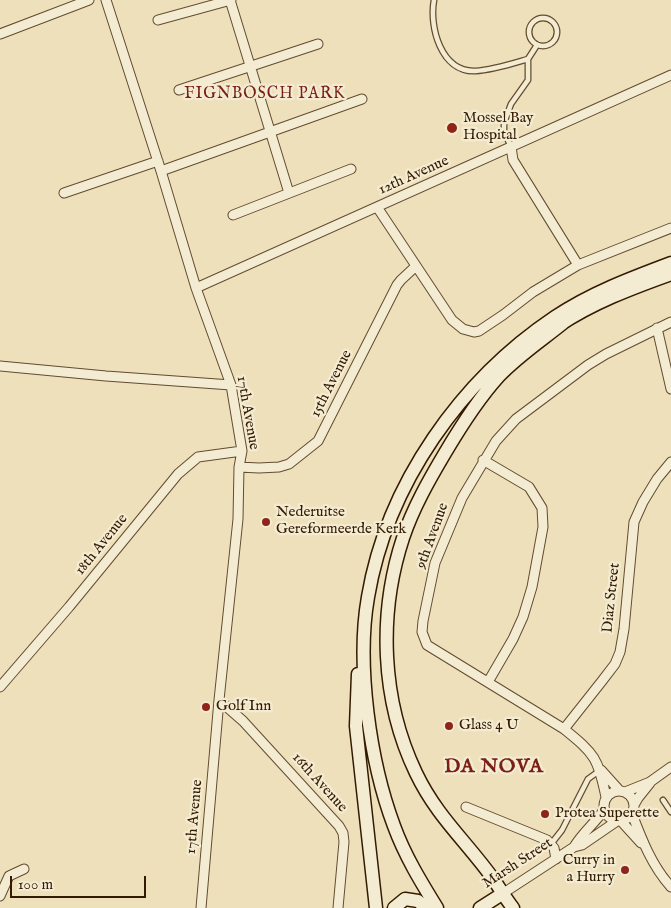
<!DOCTYPE html>
<style>
body{margin:0}
#map{position:relative;width:671px;height:908px;overflow:hidden;background:#eee0bb;font-family:"IM FELL English",serif}
canvas{display:block}
.scale{position:absolute;left:10px;top:876px;width:136px;height:22px;box-sizing:border-box;border:2px solid #331b00;border-top:0;padding-left:6px;font-size:15px;line-height:18px;white-space:nowrap;color:#331b00;-webkit-text-stroke:4px #f4ebd3;paint-order:stroke}
</style>
<div id="map">
<canvas width="671" height="908"></canvas>
<div class="scale">100 m</div>
</div>
<script>
const c = document.querySelector('canvas').getContext('2d');
c.lineJoin = 'round';
function stroke(path, color, width, dash) { c.strokeStyle = color; c.lineWidth = width; c.lineCap = dash ? 'butt' : 'round'; c.setLineDash(dash || []); c.stroke(path); }
function drawText(font, color, halo, rows, align = 'center') {
  c.font = font + ' "IM FELL English",serif'; c.lineWidth = 4.5; c.setLineDash([]); c.textBaseline = 'middle'; c.strokeStyle = halo; c.fillStyle = color; for (const [text, x, y, turn = 0] of rows) {
    c.save(); c.translate(x, y); c.rotate((+turn || 0) * Math.PI / 180); c.textAlign = isNaN(turn) ? turn : align; if (halo) c.strokeText(text, 0, 0); c.fillText(text, 0, 0); c.restore();
  }
}
const lane = new Path2D(`
 M434,0C429,27 441,72 475,71C493,70 511,64 528,59
 M529 32a14 14 0 1 1 28 0a14 14 0 1 1-28 0Z
 M511,147L504,131V123L511,104L528,80V59L537,45
 M663,800L671,812
 M551,844L562,830L588,779L599,771`);
const street = new Path2D(`
 M106,0L161,171L196,288L231,385L242,451L239,467L238,519L219,700L201,908
 M230,0L289,193
 M158,20L231,0
 M0,34L89,0
 M179,90L318,44
 M511,147L513,160L578,265
 M161,171L362,99
 M64,193L158,161
 M377,207L452,320L463,329L474,332L479,331L503,315L533,292L578,265L671,228
 M233,215L351,169
 M196,288L671,75
 M657,328L671,389
 M0,366L106,376L231,385
 M483,460L529,487L542,508L543,527L532,587L523,617L513,639L488,682
 M239,467L259,468L279,467L289,464L318,441L397,285L401,280L416,266
 M0,687L69,607L178,474L198,457L242,451
 M219,700L243,721L339,826L343,833L344,842L338,908
 M564,729L602,681L615,664L620,652L624,629L634,522L643,502L657,479L671,462
 M601,770L619,790
 M604 806a15 15 0 1 1 30 0a15 15 0 1 1-30 0Z
 M625,792L650,782L671,767
 M606,797C598,758 595,754 564,729L427,645L422,632L423,621L435,563L462,498L496,441L516,419L588,365L606,354L671,322
 M634,805L638,798L650,783
 M466,807L547,840L554,848L556,859
 M632,814C642,840 652,866 671,887
 M621,821L641,843
 M574,847C582,833 595,823 604,810
 M502,894L574,847L582,845L617,821
 M0,896L9,876L24,869`);
const secondary = new Path2D(`
 M558,326C592,303 632,288 671,274
 M358,674L356,726L376,908
 M394,908L405,899L418,901L426,908
 M437,908C421,882 405,856 394,826C370,762 356,665 368,597C387,484 461,380 555,317C591,293 631,278 671,263
 M480,908L502,894
 M513,908C506,899 500,889 494,880C467,842 437,817 416,773C381,700 378,614 403,538C413,508 429,480 445,453C461,426 478,399 499,376C518,356 542,340 563,323`);
const markers = [
 [452,128,6,"#8f2418"],
 [266,522,5,"#8f2418"],
 [206,707,5,"#8f2418"],
 [449,726,5,"#8f2418"],
 [545,814,5,"#8f2418"],
 [625,870,5,"#8f2418"]
];
const poiNames = [
 ["Mossel Bay",463,119],
 ["Hospital",463,136],
 ["Nederuitse",276,513],
 ["Gereformeerde Kerk",276,530],
 ["Golf Inn",216,707],
 ["Glass 4 U",459,726],
 ["Protea Superette",555,814],
 ["Curry in",615,861,"right"],
 ["a Hurry",615,878,"right"]
];
const streetNames = [
 ["12th Avenue",414,176,-24],
 ["15th Avenue",332,384,-63],
 ["17th Avenue",247,413,80],
 ["9th Avenue",433,536,-70],
 ["18th Avenue",102,545,-51],
 ["Diaz Street",612,598,-84],
 ["16th Avenue",319,783,48],
 ["17th Avenue",195,817,-85],
 ["Marsh Street",518,864,-33]
];
const neighbourhoodNames = [
 ["FIGNBOSCH PARK",265,95]
];
const districtNames = [
 ["DA NOVA",494,768]
];
stroke(lane, '#624c2f', 7);
stroke(street, '#624c2f', 11);
stroke(secondary, '#331b00', 15);
stroke(lane, '#f4ebd3', 4.5);
stroke(street, '#f4ebd3', 9);
stroke(secondary, '#f4ebd3', 12);
for (const [x, y, r, color] of markers) { const dot = new Path2D(); dot.arc(x, y, r, 0, 2 * Math.PI); c.fillStyle = color; c.fill(dot); stroke(dot, '#f4ebd3', 2); }
drawText('15px', '#331b00', '#f4ebd3', poiNames, 'left');
drawText('15px', '#331b00', '#f4ebd3', streetNames);
c.letterSpacing = '1px';
drawText('16px', '#7a1f14', '#f4ebd3', neighbourhoodNames);
c.letterSpacing = '0px';
c.letterSpacing = '1px';
drawText('bold 20px', '#7a1f14', '#f4ebd3', districtNames);
c.letterSpacing = '0px';
</script>
